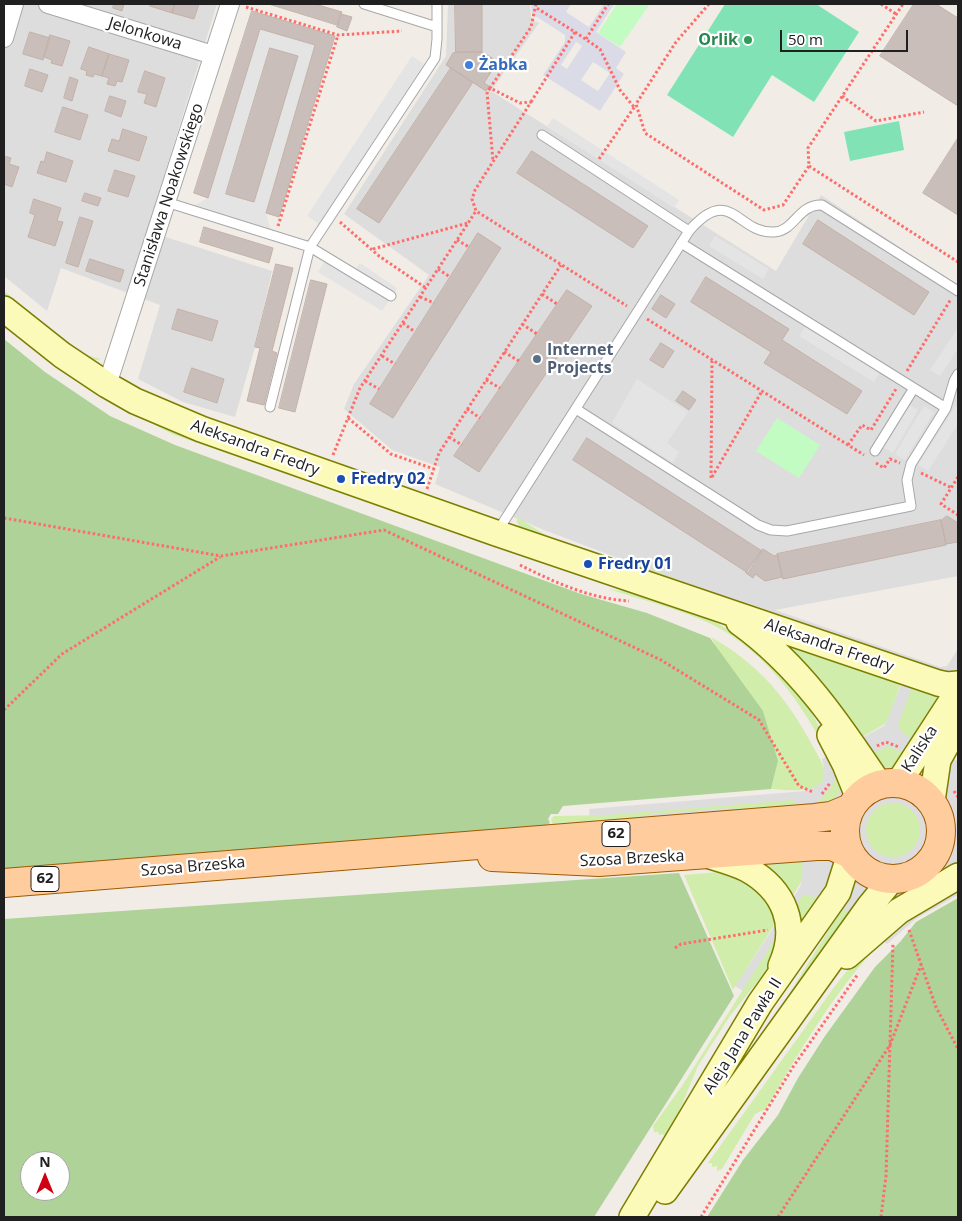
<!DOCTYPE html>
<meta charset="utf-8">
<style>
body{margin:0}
#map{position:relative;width:962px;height:1221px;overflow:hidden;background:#f1ede6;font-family:"Open Sans",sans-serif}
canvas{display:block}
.frame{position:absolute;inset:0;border:5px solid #202020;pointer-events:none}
.north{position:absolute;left:20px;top:1151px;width:50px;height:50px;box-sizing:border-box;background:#fff;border:1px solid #a6a6a6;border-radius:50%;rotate:0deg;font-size:14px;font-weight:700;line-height:20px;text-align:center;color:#202020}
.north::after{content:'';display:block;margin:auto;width:18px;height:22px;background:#d00012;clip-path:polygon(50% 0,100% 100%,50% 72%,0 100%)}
.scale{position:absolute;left:780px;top:30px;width:128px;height:22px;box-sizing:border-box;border:2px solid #202020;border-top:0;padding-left:6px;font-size:15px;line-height:18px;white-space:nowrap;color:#202020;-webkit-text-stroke:4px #fff;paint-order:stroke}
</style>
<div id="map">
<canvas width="962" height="1221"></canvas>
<div class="frame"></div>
<div class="north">N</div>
<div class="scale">50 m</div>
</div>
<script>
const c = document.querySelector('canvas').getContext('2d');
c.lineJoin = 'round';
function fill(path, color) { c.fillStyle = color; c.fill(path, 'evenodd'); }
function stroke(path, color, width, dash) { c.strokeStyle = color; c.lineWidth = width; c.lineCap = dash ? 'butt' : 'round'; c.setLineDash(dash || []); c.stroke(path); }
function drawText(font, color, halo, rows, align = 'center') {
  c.font = font + ' "Open Sans",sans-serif'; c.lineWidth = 4.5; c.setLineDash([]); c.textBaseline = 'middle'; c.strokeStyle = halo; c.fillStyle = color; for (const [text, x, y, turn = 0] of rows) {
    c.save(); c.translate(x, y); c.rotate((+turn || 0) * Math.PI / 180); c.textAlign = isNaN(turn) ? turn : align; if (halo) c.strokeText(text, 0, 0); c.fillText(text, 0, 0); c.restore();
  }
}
const residential = new Path2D(`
 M4,4H217L147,231L272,271L255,347L235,417L183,402L138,379L160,305L61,268L47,311L4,276Z
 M448,4H530L531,19L539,23L491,91L776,271L821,195L958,286V576L775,610L940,667L947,666L958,649V674L953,671L946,674L916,740L958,761V895L917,918L887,944L851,914L804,895L743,991L735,986L797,892L801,884L802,866L591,842L589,809L805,791L819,784L824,767L822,759L884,726L910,664L761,612L544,530L435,484L440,467L392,450L344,409L354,384L429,275L344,214L446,56Z`);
const grass = new Path2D(`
 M4,291L83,354L101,359L91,361L58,341L4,296Z
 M4,320L59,364L446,525L445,530L172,434L93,393L56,368L4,326Z
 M378,477L452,503L453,506L411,493Z
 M517,517L547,536L658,572L771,615L522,532L517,522Z
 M608,589C685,596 756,636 802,697C814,715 823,735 833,754L829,755C800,702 768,653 713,625C680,609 643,600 608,589Z
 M711,637C768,670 793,707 823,765C832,797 789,790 771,789L778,761Z
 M782,640L902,681L887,721L883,725L857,740L782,643Z
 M913,685L942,695L917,742L902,733L898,725Z
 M889,746L908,756L898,767L887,768L867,755Z
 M838,773C842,786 840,794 830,804L816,805L832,786Z
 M792,800L798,805L799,811L766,812L726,808L652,814L602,825L548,829L553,825L551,819L554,816L607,815Z
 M866 830a27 27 0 1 1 54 0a27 27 0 1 1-54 0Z
 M803,856L802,880L789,903L752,860Z
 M719,872C754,876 762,893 778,919L733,990L684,875Z
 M803,895H809L824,902L801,938L793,910Z
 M842,909L852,914L764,1034Z
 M780,931L774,961L730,1016L698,1066L678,1114L665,1137L663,1134L659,1135L658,1132H654L653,1126L682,1086Z
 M884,939C836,989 800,1050 766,1109L755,1114L722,1169L717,1171V1166L712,1167V1163H708L835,986L853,963Z`);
const forest = new Path2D(`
 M4,339L45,372L110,416L175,445L581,594L647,613L710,638L763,711L778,761L771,789L563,806L558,814H551L548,819L550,823L543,827L4,871Z
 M679,873L734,996L594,1217H4V919ZM30,1161H60V1191H30Z
 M958,898V1217H707L743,1160L778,1115L798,1078L825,1036L875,967L900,942L916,922Z`);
const park = new Path2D(`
 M617,4H650L620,47L598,33Z
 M777,418L820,445L799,478L756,451Z`);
const pitch = new Path2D(`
 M725,4H816L859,32L814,102L772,75L733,137L667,95Z
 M899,121L904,150L850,161L844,132Z`);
const parking = new Path2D(`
 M260,29L315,45L266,213L272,235L188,209L208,198Z
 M412,56L424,64L319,224L307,216Z
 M553,118L679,200L674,208L547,126Z
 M715,236L769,269L763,279L709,246Z
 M328,256L354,272L360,263L397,288L382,311L318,272Z
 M806,326L880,372L874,382L799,336Z
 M958,328V349L940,376L930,370Z
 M637,379L688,412L667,443L679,452L673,463L612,423Z
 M958,402V424L928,471L918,465Z
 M908,404L918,410L893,453L882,447Z
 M924,406L934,412L905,460L895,454Z`);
const plaza = new Path2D(`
 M531,4H571L566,12L589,27L604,4H614L596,32L626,52L616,68L624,74L600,111L543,75L565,42V35L532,14ZM576,42L582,46L567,69L561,65ZM593,62L610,73L598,91L581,80Z`);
const building = new Path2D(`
 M114,4H124L122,11L113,8Z
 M151,4H175L172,13L150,6Z
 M175,4H199L194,19L172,13Z
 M269,4H315L342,12L338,25Z
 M455,4H482V52H456Z
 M914,4H936L958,18V106L880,56Z
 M252,11L335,36L279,217L266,213L315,45L260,29L208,198L194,193Z
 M341,14L352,17L347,31L337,27Z
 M30,32L50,38L43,60L23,54Z
 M50,35L70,41L62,66L51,63L52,60L44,57Z
 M89,47L109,54L102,76L94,74L93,77L86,75L87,71L81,69Z
 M270,48L298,56L254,202L226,194Z
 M482,52L494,59L493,69L484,83L489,86L486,91L446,65L453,53Z
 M109,54L129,60L122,82L117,81L115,86L107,84L109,78L102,76Z
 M451,68L473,82L379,223L357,209Z
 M30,69L48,75L42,92L25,86Z
 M145,71L165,78L156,107L144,103L147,94L138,92Z
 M70,77L78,80L72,101L64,98Z
 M110,96L126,101L121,117L105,111Z
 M63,107L88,115L80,140L55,132Z
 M123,129L147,137L139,161L108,151L112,139L119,141Z
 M958,138V215L923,193Z
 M532,151L648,226L633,248L517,173Z
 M47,152L73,161L66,182L37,173L41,161L44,162Z
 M4,156L11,158L9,164L19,167L12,187L4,184Z
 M115,170L135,176L128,197L108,191Z
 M85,193L101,198L98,206L82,201Z
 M34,199L61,208L57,221L63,222L55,246L28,237L35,215L30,213Z
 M80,217L93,221L78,267L66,263Z
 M818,220L929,292L914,315L803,244Z
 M204,227L273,248L269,263L200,242Z
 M478,233L501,248L393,418L370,404Z
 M90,259L124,270L120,282L86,271Z
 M276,264L293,268L272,351L277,353L264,405L247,401L260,348L255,347Z
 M706,277L789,329L782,340L862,391L847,414L764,363L771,352L691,302Z
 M311,280L327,284L295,412L279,408Z
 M567,290L592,306L479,472L454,456Z
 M661,295L675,304L666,318L652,309Z
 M178,309L218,321L212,341L172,329Z
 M661,343L674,351L663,368L650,360Z
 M192,368L224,379L217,403L184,392Z
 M683,391L696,400L689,410L676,401Z
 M587,438L762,551L748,573L573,460Z
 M947,516L958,523V542L946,544L941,521Z
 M941,520L946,545L783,579L777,554Z
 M763,549L774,556L778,555L782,577L765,581L755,574L753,578L746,573Z`);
const path = new Path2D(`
 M536,4L531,27L490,88L520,103L531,102L475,190L472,199L476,211L627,306
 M709,4L676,42L636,104L645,133L764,210L783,205L809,166L808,148L903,4
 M881,4L896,14
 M246,7L338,35L402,31
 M575,32L600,49L620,90L634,107
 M586,39L608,4
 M490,88L487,92L493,161
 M842,96L876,121L924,112
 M531,102L575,32L535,7
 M599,159L635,106
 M809,166L958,262
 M340,222L379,256L426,288
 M278,226L338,35
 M457,240L469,247
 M373,249L468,223
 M438,269L450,277
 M542,294L557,304
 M420,297L434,303
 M647,319L864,455
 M403,323L415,332
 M522,324L537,334
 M504,352L519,361
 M382,356L395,364
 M907,371L951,299
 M486,380L500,388
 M365,381L379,389
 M467,409L480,418
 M348,418L391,454L434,469
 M449,437L462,445
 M848,445L862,425L871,430L896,389
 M333,455L360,388L476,211
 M876,463L884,468L890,459L900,463
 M921,473L952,488
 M712,477L762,391
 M958,477L941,504L958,515
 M711,478L712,361
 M427,489L439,453L561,265
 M4,518L221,556L384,530L661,660L759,720L799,786L813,792
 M520,565C554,582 591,599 629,601
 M4,710L62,654L220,557
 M877,746L886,742L899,747
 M954,791L958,797
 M822,794L830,783
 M909,930L936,1007L958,1049
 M675,948L681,944L768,930
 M701,1217L793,1067L858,974
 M778,1217L890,1045L921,965
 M881,1217L886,1176L893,943`);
const lane = new Path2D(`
 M364,4L437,27
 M542,135L689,231
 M166,202L310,247L391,296
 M681,243L946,408
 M270,407L310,247L435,58L437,39V4
 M576,409L758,525L771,530L787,531L911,506L907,480L911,464L946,408L954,381L958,374
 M875,451L914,388
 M497,532L689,231C731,183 737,234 774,232C795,231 798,204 822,205L958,291`);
const street = new Path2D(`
 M48,4L213,55
 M4,38L14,4
 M107,385L230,4`);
const secondary = new Path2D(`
 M4,309L62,355L107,385L135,401L201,429L496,533L938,683L947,685L958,684
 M739,622C799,665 839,724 879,784
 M830,735L845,764L858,796
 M899,782L958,691
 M932,801L938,760L958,724
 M707,855C720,859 735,863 747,869C785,890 799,926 781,966
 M847,956L899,911L958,876
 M665,1191L869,907L892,879
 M632,1217L760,1003L838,892L850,854`);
const primary = new Path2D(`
 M845 831a48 48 0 1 1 96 0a48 48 0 1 1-96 0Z
 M492,857L599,862L817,846H832L850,854
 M4,883L815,818L831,816L848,809`);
const markers = [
 [748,40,5,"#2e9e5b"],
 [469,65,5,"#3f7fe0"],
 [537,359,5,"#5c6f8a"],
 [341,479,5,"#1a4fb4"],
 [588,564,5,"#1a4fb4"]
];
const shields = [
 [616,834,28],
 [45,879,28]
];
const shieldNames = [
 ["62",616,834],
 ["62",45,879]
];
const streetNames = [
 ["Jelonkowa",145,34,17],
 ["Stanisława Noakowskiego",169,195,-72],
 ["Aleksandra Fredry",255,448,20],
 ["Aleksandra Fredry",829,646,19],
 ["Kaliska",920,749,-57],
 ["Szosa Brzeska",632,859,-3],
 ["Szosa Brzeska",193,867,-5],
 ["Aleja Jana Pawła II",743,1036,-58]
];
const leisureNames = [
 ["Orlik",738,40]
];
const shopNames = [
 ["Żabka",479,65]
];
const serviceNames = [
 ["Internet",547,350],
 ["Projects",547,368]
];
const transitNames = [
 ["Fredry 02",351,479],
 ["Fredry 01",598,564]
];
fill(residential, '#dedddd');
fill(grass, '#d1edab');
fill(forest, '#afd299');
fill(park, '#c3fcc2');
fill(pitch, '#81e3b5');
fill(parking, '#e4e4e4');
fill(plaza, '#dadbe7');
fill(building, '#c9beb9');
stroke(building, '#c3b2a8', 1);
stroke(lane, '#a7a7a7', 11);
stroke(street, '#a7a7a7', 20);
stroke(secondary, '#7b7e00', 28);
stroke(primary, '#9c5b00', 30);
stroke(path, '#ff6c69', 3, [2.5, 2.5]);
stroke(lane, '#fff', 9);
stroke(street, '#fff', 18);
stroke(secondary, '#fcfab9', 25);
stroke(primary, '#ffcc9d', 28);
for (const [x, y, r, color] of markers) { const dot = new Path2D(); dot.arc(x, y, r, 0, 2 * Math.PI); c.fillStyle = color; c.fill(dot); stroke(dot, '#fff', 2); }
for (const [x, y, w] of shields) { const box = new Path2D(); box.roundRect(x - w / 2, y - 12.5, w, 25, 4); c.fillStyle = '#fff'; c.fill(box); stroke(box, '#202020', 1); }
drawText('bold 15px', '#202020', null, shieldNames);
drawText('16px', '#202020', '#fff', streetNames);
drawText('bold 16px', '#27864d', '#fff', leisureNames, 'right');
drawText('bold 16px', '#366cbe', '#fff', shopNames, 'left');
drawText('bold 16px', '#4e5e75', '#fff', serviceNames, 'left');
drawText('bold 16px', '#164399', '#fff', transitNames, 'left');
</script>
